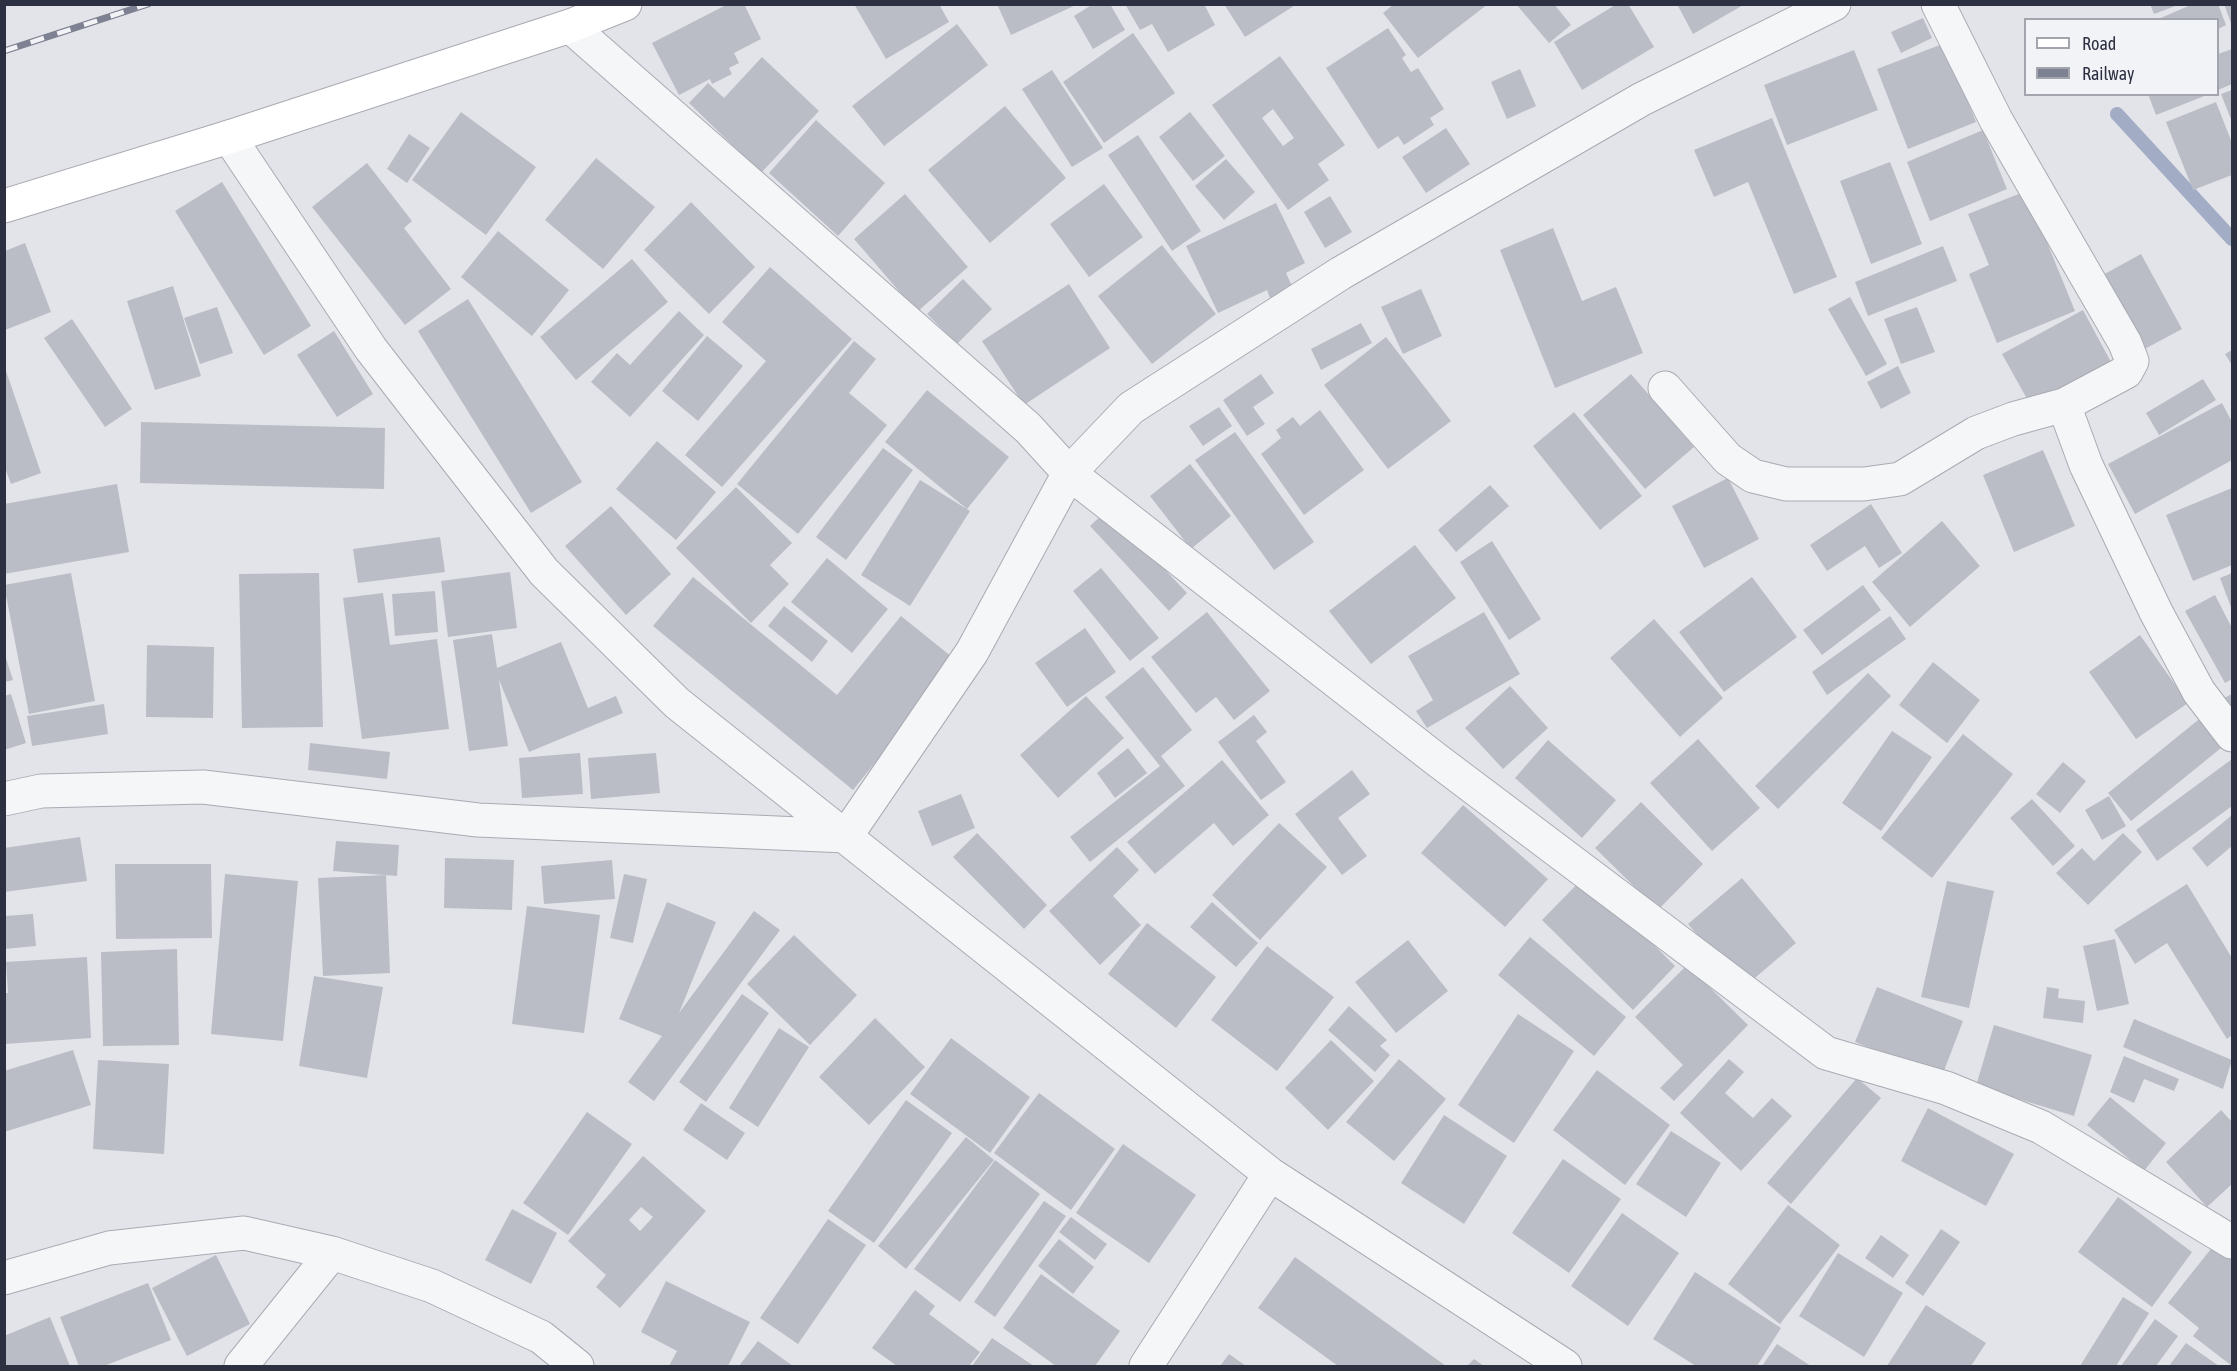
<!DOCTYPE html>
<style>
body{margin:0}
#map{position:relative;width:2237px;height:1371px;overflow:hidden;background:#e3e4e9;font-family:"Asap Condensed",sans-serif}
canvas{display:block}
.frame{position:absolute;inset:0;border:6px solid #2d3040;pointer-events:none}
.legend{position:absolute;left:2024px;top:18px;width:195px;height:78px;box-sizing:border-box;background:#f2f3f7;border:2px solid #a3a5ae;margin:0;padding:8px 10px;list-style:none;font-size:18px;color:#2d3040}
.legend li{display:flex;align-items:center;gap:12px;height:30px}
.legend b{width:30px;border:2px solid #a3a5ae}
</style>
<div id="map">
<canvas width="2237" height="1371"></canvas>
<div class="frame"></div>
<ul class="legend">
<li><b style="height:8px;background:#fff"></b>Road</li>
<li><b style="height:8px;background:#7e8191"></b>Railway</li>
</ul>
</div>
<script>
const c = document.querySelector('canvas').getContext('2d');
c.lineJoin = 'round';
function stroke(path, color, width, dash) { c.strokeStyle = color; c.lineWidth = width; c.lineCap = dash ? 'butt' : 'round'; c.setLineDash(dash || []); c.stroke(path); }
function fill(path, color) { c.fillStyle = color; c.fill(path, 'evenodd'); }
const stream = new Path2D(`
 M2117,114L2232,239`);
const building = new Path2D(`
 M728,4H744L761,39L734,53L739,63L729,68L732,74L712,84L710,79L679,95L652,43Z
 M854,4H939L949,22L886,59Z
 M997,4H1078L1011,35Z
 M1093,4H1110L1125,30L1093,49L1074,16Z
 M1125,4H1204L1215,25L1168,52L1152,24L1140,30Z
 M1224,4H1297L1245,37Z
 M1394,4H1488L1418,58L1383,13Z
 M1516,4H1554L1571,25L1549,43Z
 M1617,4H1628L1654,47L1582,90L1554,42Z
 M1677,4H1745L1693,34Z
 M2150,4H2178V5L2154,14Z
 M2193,4H2218L2226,25L2218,29V20H2156Z
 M2224,4H2232V26Z
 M1923,18L1932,38L1901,53L1891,32Z
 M957,24L988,65L884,146L852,106Z
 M1388,28L1406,55L1402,58L1411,72L1418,68L1444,109L1430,118L1434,125L1404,145L1398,136L1378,149L1326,68Z
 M1133,33L1175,93L1104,143L1063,82Z
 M1945,43L1976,122L1908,149L1877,69Z
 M2232,49V84L2218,90V54Z
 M1854,50L1878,110L1787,145L1764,85Z
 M1280,56L1345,145L1318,164L1329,180L1288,210L1212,105ZM1273,109L1294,138L1283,146L1262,118Z
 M762,57L819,111L761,173L689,103L708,83L724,98Z
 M1520,69L1536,106L1507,119L1491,82Z
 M1052,70L1103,148L1072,167L1022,89Z
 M2232,90V122L2221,94Z
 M2148,94H2207V95L2156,115Z
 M2216,102L2232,143V175L2193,190L2166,122Z
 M1005,106L1066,178L990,243L928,170Z
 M461,112L536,167L486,235L412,180Z
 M1190,112L1225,156L1193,181L1159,137Z
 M1772,118L1837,277L1794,294L1748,182L1714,197L1694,150Z
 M816,120L885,183L838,236L769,173Z
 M1446,128L1470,164L1426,193L1402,157Z
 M1983,130L2007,189L1930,221L1907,162Z
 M409,134L430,148L407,183L387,169Z
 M1138,135L1201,231L1172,251L1108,155Z
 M596,158L655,207L603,269L545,220Z
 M1226,159L1255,192L1224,220L1195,186Z
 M1890,162L1922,244L1871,264L1840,181Z
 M367,163L412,221L404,228L451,289L405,325L312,207Z
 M222,182L311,326L264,355L175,211Z
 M1104,184L1143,237L1089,277L1050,224Z
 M2026,191L2075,311L1997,343L1969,274L1989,265L1968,214Z
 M905,194L968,267L917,312L854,239Z
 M1330,196L1352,232L1325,248L1304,212Z
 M691,202L755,267L709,314L644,250Z
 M1276,203L1305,263L1286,273L1292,286L1270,298L1267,290L1218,313L1186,246Z
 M1553,228L1582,301L1616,287L1643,353L1555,388L1500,250Z
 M498,231L569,290L532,336L461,277Z
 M25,243L51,312L5,330V251Z
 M1162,245L1216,314L1152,364L1098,296Z
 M1943,246L1957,281L1868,316L1855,282Z
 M2141,254L2182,329L2141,351L2101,276Z
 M632,259L668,302L576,380L540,337Z
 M770,267L852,339L722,487L685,455L766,361L722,322Z
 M963,279L992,309L957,344L927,314Z
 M1069,284L1110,348L1024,405L982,341Z
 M173,286L201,376L155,390L127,301Z
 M1421,289L1442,336L1403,354L1381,307Z
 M1850,297L1887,364L1866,376L1828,309Z
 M468,299L582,482L531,513L418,331Z
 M217,307L233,353L200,364L184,318Z
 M1917,307L1935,352L1901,364L1884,319Z
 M2083,310L2111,362L2031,406L2002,354Z
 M679,311L704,335L630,417L591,382L617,353L630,365Z
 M72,319L132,409L105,427L44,338Z
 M1361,323L1372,343L1321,370L1311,349Z
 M334,331L373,394L337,417L297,355Z
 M707,336L743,366L698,421L662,391Z
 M1386,337L1451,421L1388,469L1324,385Z
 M854,341L876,359L849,393L887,425L798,534L737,484Z
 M2232,350V365L2225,354Z
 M4,365L41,473L11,484L4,465Z
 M1898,366L1911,393L1881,409L1867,382Z
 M1261,374L1274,393L1253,407L1265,424L1247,436L1223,400Z
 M1631,374L1694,447L1645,489L1583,415Z
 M2203,379L2216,400L2159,435L2146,413Z
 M927,390L1009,457L967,509L885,442Z
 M2222,403L2232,422V460L2135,514L2108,464Z
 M1219,407L1232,426L1203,446L1189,426Z
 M1320,410L1364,470L1304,515L1261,454L1281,438L1276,430L1293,417L1300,426Z
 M1574,412L1642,496L1600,530L1533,446Z
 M141,422L385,428L384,489L140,483Z
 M1235,432L1314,542L1274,570L1195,460Z
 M657,441L716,492L676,540L616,489Z
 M883,448L913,470L846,560L816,537Z
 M2043,450L2075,526L2014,552L1983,475Z
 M1190,464L1231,516L1191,549L1150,496Z
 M1728,478L1759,539L1704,568L1672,506Z
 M920,480L970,511L910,606L861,575Z
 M117,484L129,552L4,574V504Z
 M1490,485L1509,506L1456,552L1438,530Z
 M736,487L792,543L770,565L789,584L751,623L676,548Z
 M2232,488V565L2193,581L2166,515Z
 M1871,504L1902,553L1879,568L1865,546L1827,571L1810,545Z
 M611,506L671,574L626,615L565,546Z
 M1108,509L1187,593L1169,611L1090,526Z
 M1942,521L1980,566L1910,627L1872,582Z
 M440,537L445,572L358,583L353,549Z
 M1492,541L1541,619L1509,640L1460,562Z
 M1415,545L1456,598L1371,664L1329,611Z
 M827,558L888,609L852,653L791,602Z
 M1101,568L1159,638L1130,661L1073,591Z
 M510,572L517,628L448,637L441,581Z
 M71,573L95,701L29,714L4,585Z
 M319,573L323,727L242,728L239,574Z
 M2232,573V610L2220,578Z
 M693,577L837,695L901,616L957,661L853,790L653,626Z
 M1752,577L1797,637L1724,692L1679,632Z
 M1863,585L1881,610L1822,655L1803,630Z
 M435,591L438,632L395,636L392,594Z
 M383,593L390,645L437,639L449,729L362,739L343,598Z
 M2215,595L2232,628V679L2225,683L2185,611Z
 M784,606L828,641L812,662L768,626Z
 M1207,612L1270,691L1234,720L1216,697L1196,713L1151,657Z
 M1484,612L1520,674L1427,728L1416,711L1433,700L1408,656Z
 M1890,616L1906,639L1827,695L1812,672Z
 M1654,619L1723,698L1680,737L1610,658Z
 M1085,628L1116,672L1067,707L1035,663Z
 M492,634L497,668L561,642L588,708L616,696L623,713L529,752L499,680L508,746L469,751L453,640Z
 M2140,635L2188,703L2136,739L2089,672Z
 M147,645L214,647L213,718L146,717Z
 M5,655L13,680L5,682Z
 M1933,662L1980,700L1947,743L1899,705Z
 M1143,667L1192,730L1161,756L1185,786L1090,862L1070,837L1160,766L1105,697Z
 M1868,673L1891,696L1778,809L1755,786Z
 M1510,686L1548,728L1503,769L1465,728Z
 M11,694L26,743L4,750V696Z
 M2232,694V716L2222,699Z
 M1086,696L1124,738L1058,798L1020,755Z
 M104,704L108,734L32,746L27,716Z
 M1254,715L1267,732L1256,741L1286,782L1261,800L1218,742Z
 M2203,716L2226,744L2131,821L2108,793Z
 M1892,731L1932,757L1881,831L1842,803Z
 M1963,734L2013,774L1932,878L1881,838Z
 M1698,739L1760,808L1712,851L1650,783Z
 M1548,740L1616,800L1582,838L1515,778Z
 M310,743L390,752L387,779L308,770Z
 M1128,748L1147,773L1115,798L1097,773Z
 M580,753L583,794L522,798L519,758Z
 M656,753L660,793L591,799L588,758Z
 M2232,759V806L2157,861L2136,830Z
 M1222,760L1269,815L1233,846L1214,823L1155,874L1127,842Z
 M2063,762L2086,781L2060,813L2036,794Z
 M1352,770L1370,794L1338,818L1367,856L1342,875L1295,814Z
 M961,794L975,828L932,846L918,811Z
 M2109,796L2126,826L2102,840L2085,810Z
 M2032,799L2075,846L2053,866L2010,818Z
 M1641,802L1703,864L1658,910L1595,848Z
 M1463,805L1548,879L1505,927L1421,853Z
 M2232,815V846L2207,867L2192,848Z
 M1279,823L1327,867L1260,940L1212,895Z
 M977,833L1047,905L1024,929L953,857Z
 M2123,833L2142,852L2088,905L2056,873L2082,848L2094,861Z
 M80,837L87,881L4,892V848Z
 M336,841L399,845L397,876L333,871Z
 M1117,847L1139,870L1113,896L1141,925L1100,965L1049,911Z
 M445,858L514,860L512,910L444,908Z
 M612,860L615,899L544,904L541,866Z
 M115,864H211L212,938L116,939Z
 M225,874L298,881L283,1041L211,1034Z
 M624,874L647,879L633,943L610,938Z
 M386,875L390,973L323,976L318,878Z
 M1585,876L1675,966L1633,1010L1542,920Z
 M1742,878L1796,943L1743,988L1688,924Z
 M1947,881L1994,891L1969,1008L1921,997Z
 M2187,884L2232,958V1035L2227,1039L2167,943L2135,964L2114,930Z
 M667,902L716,922L679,1013L754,911L780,930L654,1101L628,1082L662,1036L619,1019Z
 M1212,902L1258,943L1236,967L1190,927Z
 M527,906L600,915L584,1033L512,1024Z
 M33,914L36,946L4,949V916Z
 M1147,923L1216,977L1176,1028L1108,974Z
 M794,935L857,995L810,1045L747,984Z
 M1530,937L1626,1017L1594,1056L1498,975Z
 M2115,939L2129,1004L2097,1011L2083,946Z
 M1408,940L1448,991L1396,1033L1355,982Z
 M1267,946L1334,997L1277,1071L1211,1020Z
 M177,949L179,1045L103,1046L101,952Z
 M87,957L91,1038L4,1044V993H8L6,962Z
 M1687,965L1748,1025L1674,1101L1660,1088L1683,1065L1635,1017Z
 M314,976L383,987L367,1078L299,1066Z
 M1877,987L1963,1021L1942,1076L1855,1042Z
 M2047,987L2059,989L2058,998L2085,1001L2083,1023L2043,1018Z
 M742,994L769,1013L706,1102L679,1082Z
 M1349,1006L1387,1040L1380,1046L1390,1055L1375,1072L1328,1030Z
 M1518,1014L1574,1051L1514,1143L1458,1105Z
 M875,1018L925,1067L869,1125L819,1077Z
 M2134,1019L2232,1060L2223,1089L2123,1047Z
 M1994,1025L2092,1055L2074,1116L1976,1086Z
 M779,1028L809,1047L758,1127L729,1108Z
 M951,1038L1030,1097L990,1153L910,1094Z
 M1331,1040L1374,1081L1328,1130L1285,1088Z
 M73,1050L91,1105L4,1132V1071Z
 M2124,1056L2179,1079L2174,1091L2144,1079L2134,1103L2110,1092Z
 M1399,1059L1446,1099L1394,1161L1346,1122Z
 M1729,1059L1744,1072L1725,1093L1753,1118L1772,1098L1792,1116L1741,1171L1680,1113Z
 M98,1060L169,1064L164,1154L93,1149Z
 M1597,1070L1670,1125L1625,1185L1553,1130Z
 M1857,1078L1881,1098L1791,1204L1767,1183Z
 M1039,1093L1115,1149L1071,1210L994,1153Z
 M2110,1097L2166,1143L2144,1171L2087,1125Z
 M906,1100L952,1133L874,1243L828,1211Z
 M701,1103L745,1133L727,1160L683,1130Z
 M1928,1108L2014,1154L1986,1206L1901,1161Z
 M2221,1110L2232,1122V1184L2207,1207L2166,1162Z
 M587,1112L632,1144L568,1235L523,1203Z
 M1444,1115L1507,1156L1464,1224L1401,1183Z
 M1671,1131L1721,1163L1686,1217L1636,1184Z
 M966,1137L994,1160L906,1269L878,1246Z
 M1123,1144L1196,1195L1149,1263L1076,1213Z
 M643,1156L706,1211L620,1308L596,1287L606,1275L568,1241ZM641,1207L653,1217L640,1231L629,1220Z
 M1563,1159L1621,1199L1569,1273L1512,1233Z
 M995,1160L1040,1194L960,1302L914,1269Z
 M2118,1197L2192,1252L2152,1307L2078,1252Z
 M1044,1201L1066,1216L995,1317L974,1302Z
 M1788,1205L1840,1245L1780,1324L1728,1284Z
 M512,1209L557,1233L531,1284L485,1260Z
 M1622,1213L1679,1253L1628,1326L1571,1286Z
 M1071,1217L1107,1244L1095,1260L1059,1232Z
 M828,1219L866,1245L798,1344L760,1318Z
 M1941,1229L1960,1242L1923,1296L1905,1283Z
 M1881,1235L1909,1255L1893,1278L1865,1258Z
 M1059,1239L1094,1267L1073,1294L1038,1266Z
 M2214,1245L2232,1260V1366L2193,1336L2199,1328L2168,1303Z
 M1838,1253L1903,1293L1864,1357L1799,1316Z
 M216,1255L250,1324L187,1356L152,1288Z
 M1295,1257L1446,1366H1338L1258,1308Z
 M1695,1272L1781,1328L1757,1366H1696L1653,1339Z
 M1041,1274L1120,1331L1095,1366H1056L1003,1328Z
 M666,1281L750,1322L728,1366H669L677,1351L641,1332Z
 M148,1283L171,1340L104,1366H79L60,1317Z
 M915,1290L935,1306L929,1314L980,1352L969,1366H897L872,1348Z
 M2123,1297L2149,1313L2116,1366H2080Z
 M1926,1305L1986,1343L1971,1366H1887Z
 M50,1317L70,1366H4V1336Z
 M2155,1319L2178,1336L2156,1366H2121Z
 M992,1338L1034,1366H972Z
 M758,1341L793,1366H739Z
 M2186,1343L2219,1366H2169Z
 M1777,1344L1811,1366H1762Z
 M1229,1354L1246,1366H1220Z
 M1474,1359L1484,1366H1467Z`);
const minor = new Path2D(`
 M570,26L1028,428L1069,473L1437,760L1826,1053L1946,1088L2041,1127L2232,1242
 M229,137L371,349L544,572L677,703L1270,1174L1565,1366
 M1665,388L1728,459L1753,476L1786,484H1864L1900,479L1976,433L2013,419L2064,405L2126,372L2132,361L2125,343L1996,120L1938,4
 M2064,405L2086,465L2156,612L2199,692L2232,735
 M4,799L41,791L203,787L478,820L846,836
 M846,836L972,652L1069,473L1131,408L1341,273L1642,99L1834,4
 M4,1278L109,1248L244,1233L332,1253L432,1286L541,1337L577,1366
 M241,1366L332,1253
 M1146,1366L1270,1174`);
const secondary = new Path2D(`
 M4,206L229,137L570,26L625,4`);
const rail = new Path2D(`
 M4,51L148,4`);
stroke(stream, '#a2acc5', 14);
fill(building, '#bbbdc6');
stroke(minor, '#a9aab3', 35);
stroke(secondary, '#a9aab3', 35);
stroke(minor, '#f5f6f8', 33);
stroke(secondary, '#fff', 33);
stroke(rail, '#7e8191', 7);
stroke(rail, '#f2f3f7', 4.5, [14]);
</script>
